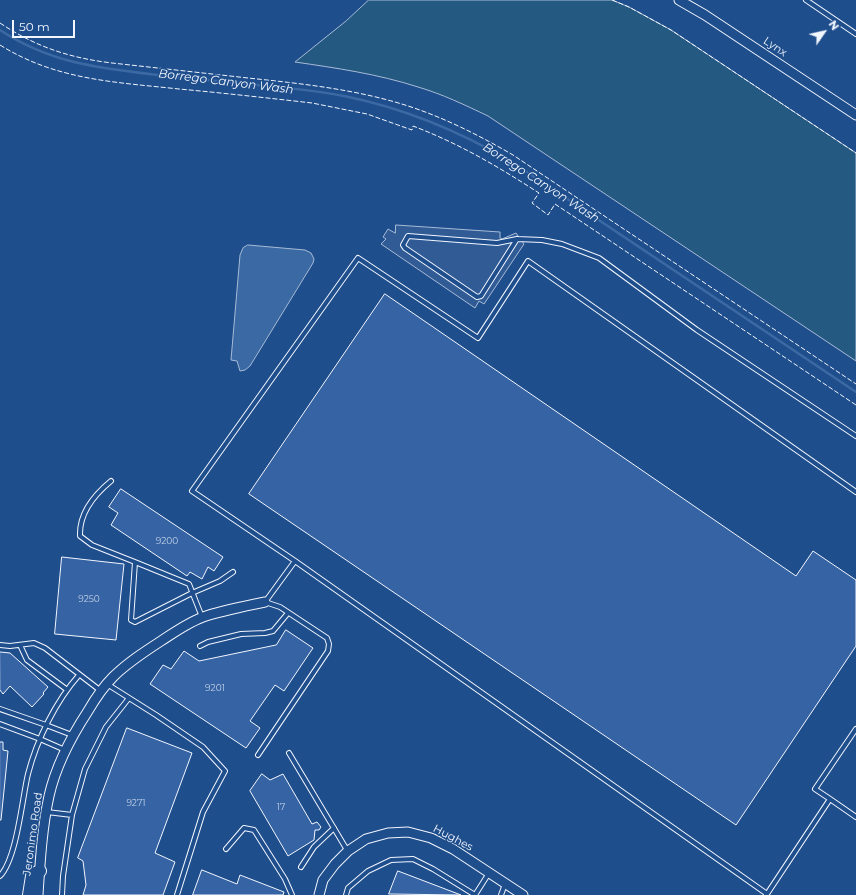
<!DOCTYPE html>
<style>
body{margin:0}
#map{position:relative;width:856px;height:895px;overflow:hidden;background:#1f4e8c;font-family:Montserrat,sans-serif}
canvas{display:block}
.north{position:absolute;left:804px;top:12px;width:40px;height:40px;-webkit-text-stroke:3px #1f4e8c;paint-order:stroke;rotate:56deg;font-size:11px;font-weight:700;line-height:16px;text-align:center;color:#f2f6ff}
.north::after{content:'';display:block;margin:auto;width:14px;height:18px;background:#f2f6ff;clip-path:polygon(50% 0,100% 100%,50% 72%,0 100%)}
.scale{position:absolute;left:12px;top:20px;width:63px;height:18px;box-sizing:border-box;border:2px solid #f2f6ff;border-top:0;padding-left:5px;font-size:12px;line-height:14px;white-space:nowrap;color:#f2f6ff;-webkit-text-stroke:3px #1f4e8c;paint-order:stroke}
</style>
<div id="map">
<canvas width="856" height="895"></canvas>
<div class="north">N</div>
<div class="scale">50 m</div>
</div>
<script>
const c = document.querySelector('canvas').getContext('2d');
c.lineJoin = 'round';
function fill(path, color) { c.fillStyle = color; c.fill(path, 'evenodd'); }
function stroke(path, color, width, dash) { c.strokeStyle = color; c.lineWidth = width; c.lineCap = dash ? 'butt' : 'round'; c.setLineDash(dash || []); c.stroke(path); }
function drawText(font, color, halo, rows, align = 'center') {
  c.font = font + ' Montserrat,sans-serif'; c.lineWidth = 3; c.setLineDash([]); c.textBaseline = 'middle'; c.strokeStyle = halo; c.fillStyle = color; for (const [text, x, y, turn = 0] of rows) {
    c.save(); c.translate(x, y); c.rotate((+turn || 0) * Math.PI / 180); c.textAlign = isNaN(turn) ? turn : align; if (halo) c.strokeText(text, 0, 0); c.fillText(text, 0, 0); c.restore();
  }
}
const green = new Path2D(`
 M369,0H612L629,7L671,30L856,153V361L488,116C465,105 442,94 418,87C378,74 336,68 295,62L346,21Z`);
const parking = new Path2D(`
 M396,225L500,232V238L502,239L516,233L524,244L484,304L479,301L475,308L381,244L386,239L383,237L388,229L395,233Z`);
const water = new Path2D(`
 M248,245L305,250L311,253L314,259L313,263L250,366L245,370L240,371L237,361L231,360L240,255L243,248Z`);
const stream = new Path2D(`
 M0,30C53,65 106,69 167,76C201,79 235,83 269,86C294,89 319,91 344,96C404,108 459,131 512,162L856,392`);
const building = new Path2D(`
 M385,294L796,576L813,551L856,580V646L736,825L249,494Z
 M121,489L223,557L214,571L208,567L202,579L190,572L187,576L111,525L118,513L109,507Z
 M62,557L124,564L116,640L55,634Z
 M286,630L313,648L284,691L275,685L250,721L260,728L246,748L150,684L163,665L171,669L184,651L199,661L276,645Z
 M0,652L10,653L48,687L43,693L44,694L32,707L10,686L3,694L0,690Z
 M127,728L192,753L155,853L175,862L163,895H83L86,885L83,861L78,858Z
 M0,742H3V750L8,751L1,820H0Z
 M262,774L270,780L283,774L312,824L317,822L321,827L319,830H315L314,840L288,856L250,791Z
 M202,870L237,884L240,875L284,892L283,895H193Z
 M398,871L461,895L389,894Z`);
const service = new Path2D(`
 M806,0L856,34
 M517,239L481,296L477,297L405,248L403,245L408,236L497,243L517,239L542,240L562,244L599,258L697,330L856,436
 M111,481C94,495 79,513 80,536L92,545L135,562L131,620L135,622L192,593L220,581L233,572
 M295,561L192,491L358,258L478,338L528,261L856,492
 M135,562L189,584L202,617
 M0,645L10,646L34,643L45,648L101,691
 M20,645L27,660L66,689
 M200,646L208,642L241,634L265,633L273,631L288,613
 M107,684L156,715L203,747L225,771L203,812L177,895
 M0,709L46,725L72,735
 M0,724L40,739L65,750
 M289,753L347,850
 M258,755L328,651L329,644L327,638L280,607L265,602L295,561L767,894L766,895
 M830,799L815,789L856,729
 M47,812L72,815L63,876L62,895
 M72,815L85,769L106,727L129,698
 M226,849L244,828L254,830L285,879L292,895
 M301,867L314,847L334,828
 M0,876C17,858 22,799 28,774C37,739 56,701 79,675
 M767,894L830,799L856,817
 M346,895L348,888L368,871L391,860L413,859L433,869L475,895
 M475,895L489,873
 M501,895L505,884`);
const tertiary = new Path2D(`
 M679,0L705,15L856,115
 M38,895C40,863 42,828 49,796C56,765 71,737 88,711C95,699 103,687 113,677C127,663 144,652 161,641C175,632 190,621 206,616C225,610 245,606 265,602
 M319,895L323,880L335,864L348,851L366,839L388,833L408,832L431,838L453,849L523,895`);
const primary = new Path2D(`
 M29,895L32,876L33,874L40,871`);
const fence = new Path2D(`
 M612,0L629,7L671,30L856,153
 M0,23C36,47 70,58 112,63C158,68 203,73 248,78C305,84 363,90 417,109C451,121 482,137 513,155L856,384
 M0,45C56,80 114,82 179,89C223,93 268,98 312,103L367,114L412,130L413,126C460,144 497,166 539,193L532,203L548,215L555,204L856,405`);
const numberNames = [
 ["9200",167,541],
 ["9250",89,599],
 ["9201",215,688],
 ["9271",136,803],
 ["17",281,807]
];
const streetNames = [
 ["Lynx",775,47,34],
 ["Jeronimo Road",33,834,-82],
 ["Hughes",453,838,28]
];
const waterNames = [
 ["Borrego Canyon Wash",226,82,7],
 ["Borrego Canyon Wash",541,183,33]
];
fill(green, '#245a82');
stroke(green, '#a8bbd7', 1);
fill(parking, '#305b95');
stroke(parking, '#a8bbd7', 1);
fill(water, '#3b69a3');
stroke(water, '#a8bbd7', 1);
stroke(stream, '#3b69a3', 2.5);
fill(building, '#3563a3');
stroke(building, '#f2f6ff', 1);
stroke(service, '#f2f6ff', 6);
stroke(tertiary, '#f2f6ff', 11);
stroke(primary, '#f2f6ff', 14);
stroke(service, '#1f4e8c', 4);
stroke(tertiary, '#1f4e8c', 9);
stroke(primary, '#1f4e8c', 12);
stroke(fence, '#f2f6ff', 1, [5, 2]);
drawText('9px', '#c3d1e8', null, numberNames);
drawText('11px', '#f2f6ff', '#1f4e8c', streetNames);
drawText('italic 12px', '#f2f6ff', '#1f4e8c', waterNames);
</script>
